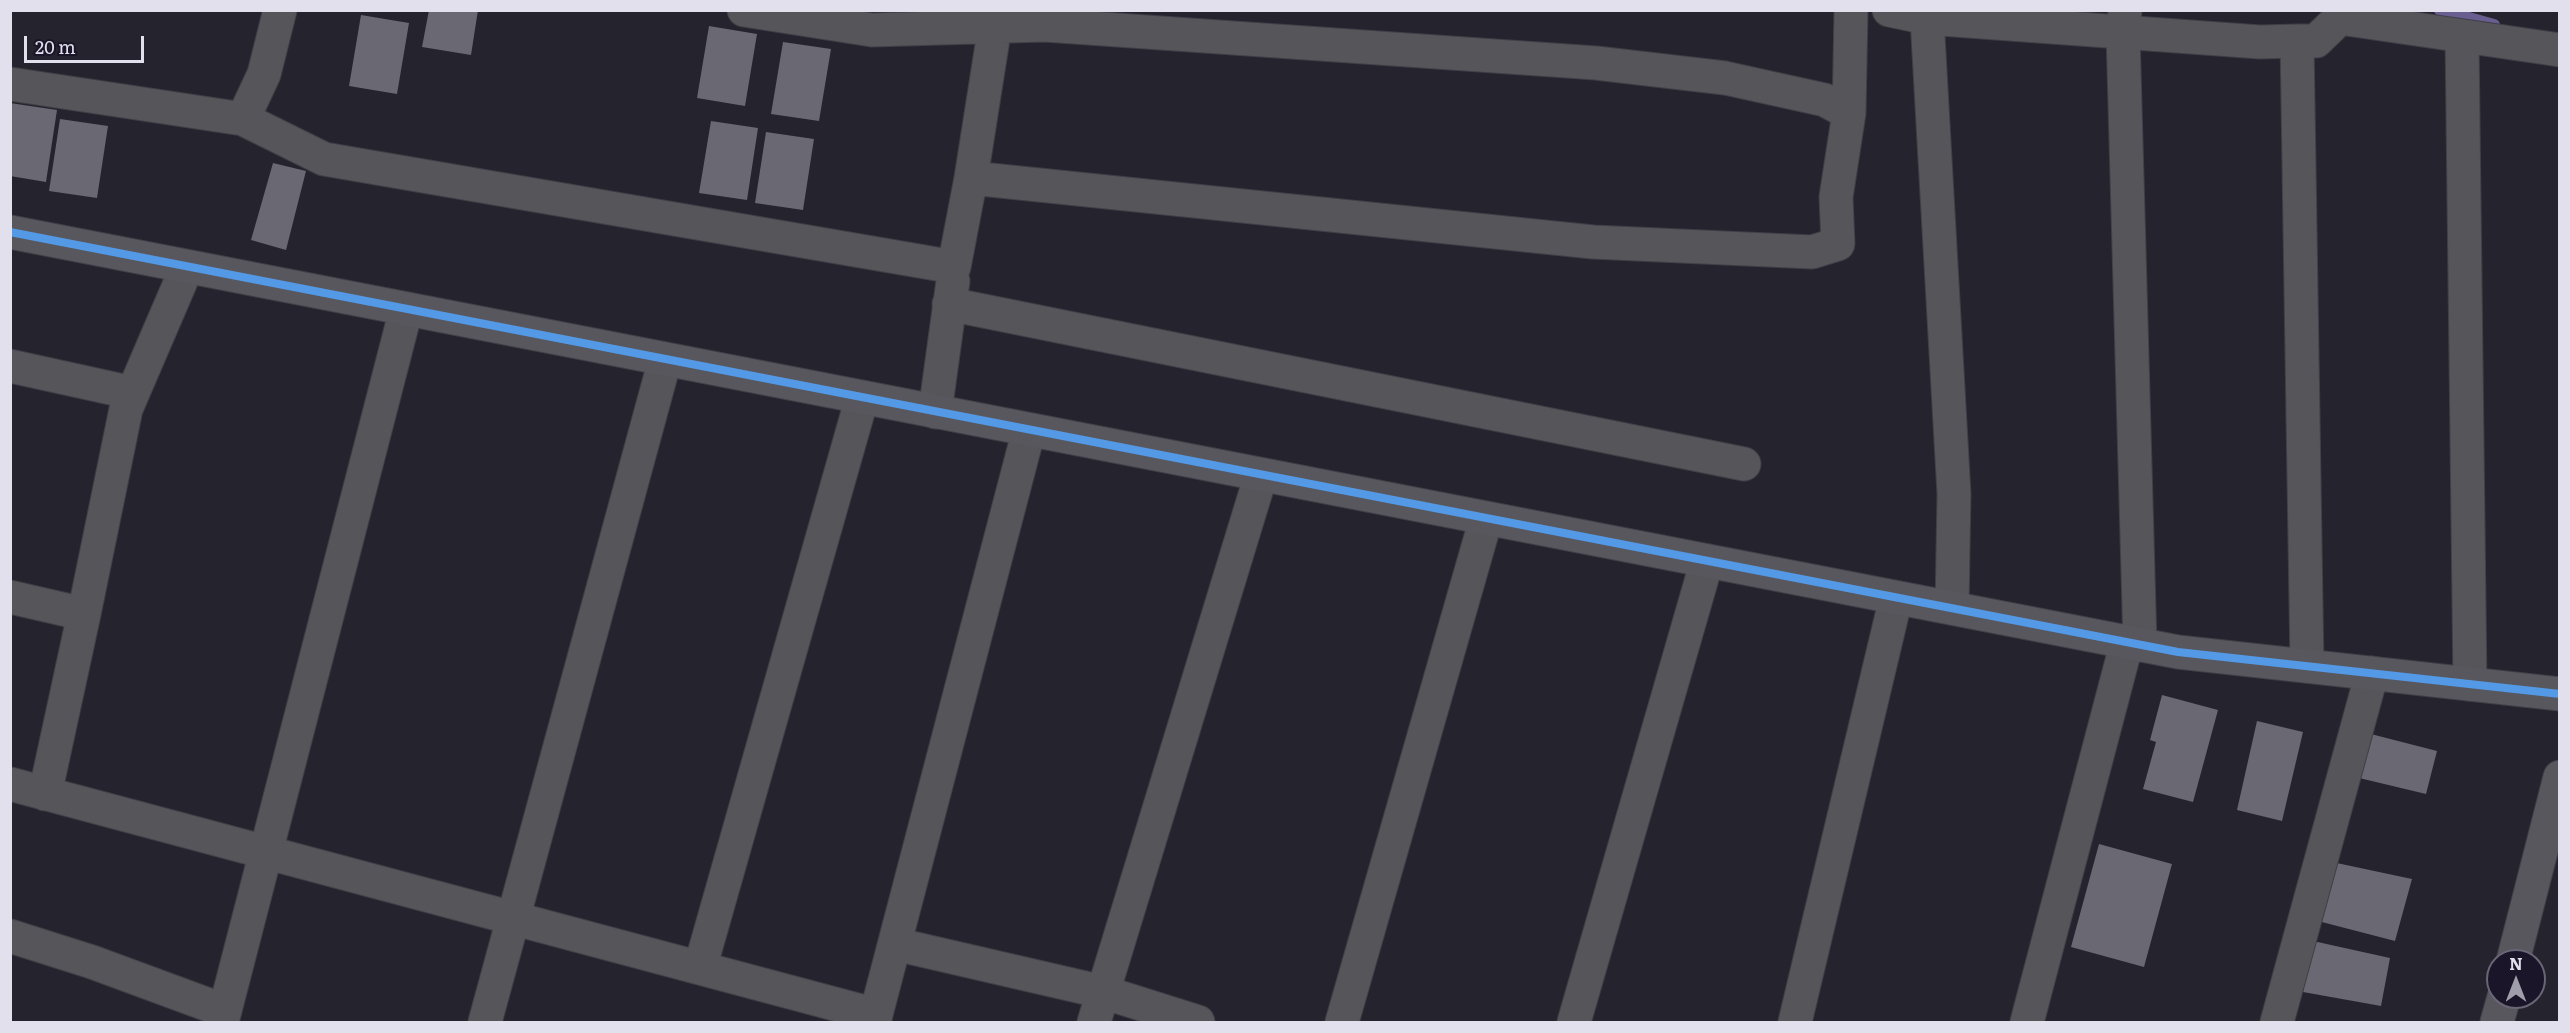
<!DOCTYPE html>
<style>
body{margin:0}
#map{position:relative;width:2570px;height:1033px;overflow:hidden;background:#25232d;font-family:Literata,serif}
canvas{display:block}
.frame{position:absolute;inset:0;border:12px solid #e2e0ed;pointer-events:none}
.north{position:absolute;left:2486px;top:949px;width:60px;height:60px;box-sizing:border-box;background:#1a1528;border:2px solid #6a6677;border-radius:50%;rotate:0deg;font-size:16px;font-weight:700;line-height:24px;text-align:center;color:#e2e0ed}
.north::after{content:'';display:block;margin:auto;width:21px;height:27px;background:#a09eaa;clip-path:polygon(50% 0,100% 100%,50% 72%,0 100%)}
.scale{position:absolute;left:24px;top:36px;width:120px;height:27px;box-sizing:border-box;border:3px solid #e2e0ed;border-top:0;padding-left:8px;font-size:18px;line-height:21px;white-space:nowrap;color:#e2e0ed;-webkit-text-stroke:4px #1a1528;paint-order:stroke}
</style>
<div id="map">
<canvas width="2570" height="1033"></canvas>
<div class="frame"></div>
<div class="north">N</div>
<div class="scale">20 m</div>
</div>
<script>
const ctx = document.querySelector('canvas').getContext('2d');
ctx.lineJoin = 'round';
const poly = rows => new Path2D(rows.map(r => 'M' + r).join(''));
function stroke(path, color, width, dash) { ctx.strokeStyle = color; ctx.lineWidth = width; ctx.lineCap = dash ? 'butt' : 'round'; ctx.setLineDash(dash || []); ctx.stroke(path); }
function fill(path, color) { ctx.fillStyle = color; ctx.fill(path, 'evenodd'); }
stroke(poly([
 [2440,10,2494,25]
]), '#695e90', 12);
fill(poly([
 [429,10,478,10,471,55,422,47],
 [361,15,409,23,397,94,349,86],
 [709,26,757,34,745,106,697,98],
 [783,42,831,49,819,121,771,114],
 [10,103,57,110,46,182,10,176],
 [60,119,108,126,97,198,49,191],
 [711,121,758,128,747,200,699,193],
 [766,132,814,139,803,210,755,203],
 [273,163,306,171,286,250,251,240],
 [2162,695,2218,710,2193,802,2143,789,2156,742,2150,740],
 [2257,721,2303,732,2282,821,2237,810],
 [2367,733,2437,751,2426,794,2355,777],
 [2099,844,2172,864,2144,967,2071,947],
 [2332,862,2412,879,2395,941,2318,921],
 [2313,941,2390,958,2381,1006,2303,992]
]), '#6a6872');
const street = poly([
 [744,10,872,30,1045,25,1596,63,1725,78,1825,100,1849,113,1851,10],
 [1889,10,1927,18,1927,10],
 [2125,11,2123,33,2140,645],
 [2340,18,2560,50],
 [2462,37,2470,684],
 [2297,41,2307,666],
 [10,84,243,119,264,74,280,10],
 [243,119,324,159,954,267,971,178,1593,242,1812,252,1838,244,1836,197,1849,113],
 [971,178,995,26],
 [949,304,1744,464],
 [10,366,133,393],
 [935,412,953,281],
 [10,597,84,614,126,409,187,267],
 [1952,608,1954,494,1927,18,2260,42,2297,41,2316,41,2340,18,2341,10],
 [10,784,876,1015],
 [45,794,84,614],
 [10,936,92,962,225,1011],
 [895,944,1103,992,1198,1022],
 [700,968,862,398],
 [222,1022,406,310],
 [485,1022,665,360],
 [874,1022,1029,430],
 [1094,1022,1261,475],
 [1342,1022,1486,519],
 [1574,1022,1707,561],
 [1795,1022,1896,598],
 [2027,1022,2127,642],
 [2277,1022,2372,673]
]);
const secondary = poly([
 [10,232,2178,652,2560,694],
 [2513,961,2560,777],
 [2497,1022,2504,997]
]);
stroke(street, '#403e47', 35);
stroke(secondary, '#403e47', 35);
stroke(street, '#56555a', 33);
stroke(secondary, '#58575d', 33);
stroke(poly([
 [10,232,2178,652,2560,694]
]), '#5399e6', 8);
</script>
